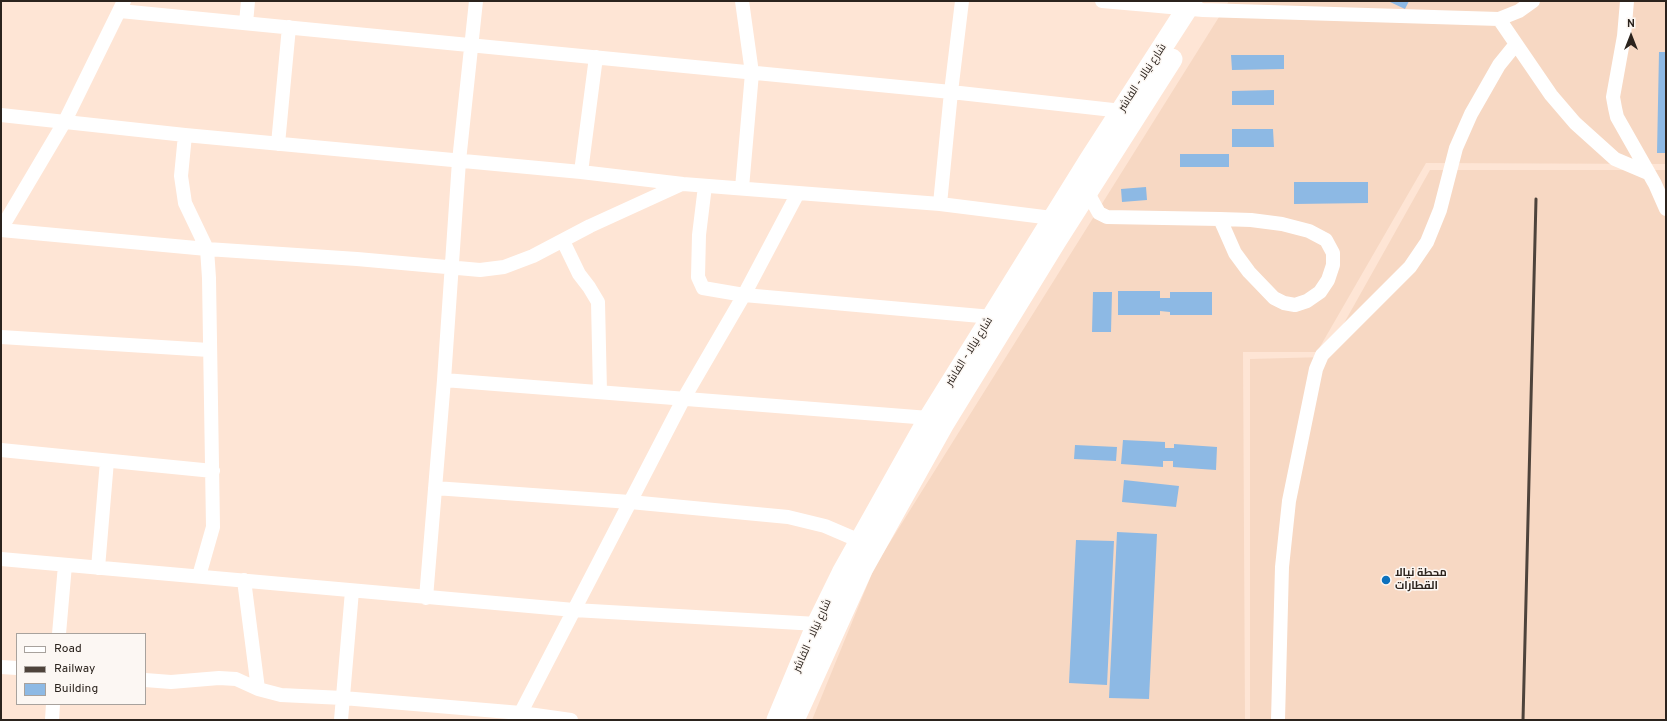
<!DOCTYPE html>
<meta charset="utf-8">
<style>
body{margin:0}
#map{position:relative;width:1667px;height:721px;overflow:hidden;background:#fee5d5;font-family:Overpass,sans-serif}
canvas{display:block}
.frame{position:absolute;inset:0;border:2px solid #2b231d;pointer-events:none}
.legend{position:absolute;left:16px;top:633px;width:130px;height:72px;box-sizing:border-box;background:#fcf7f3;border:1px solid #a8a29d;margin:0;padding:5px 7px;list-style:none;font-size:12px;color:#2b231d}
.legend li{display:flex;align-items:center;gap:8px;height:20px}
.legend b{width:20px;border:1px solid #a8a29d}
.north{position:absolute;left:1611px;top:16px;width:40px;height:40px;-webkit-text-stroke:3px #fcf7f3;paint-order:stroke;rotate:0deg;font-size:11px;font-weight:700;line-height:16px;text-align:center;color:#2b231d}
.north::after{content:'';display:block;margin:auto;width:14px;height:18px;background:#2b231d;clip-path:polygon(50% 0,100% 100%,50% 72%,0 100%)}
</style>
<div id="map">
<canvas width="1667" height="721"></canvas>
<div class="frame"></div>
<ul class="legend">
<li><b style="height:5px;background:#fff"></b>Road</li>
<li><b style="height:5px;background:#4e433b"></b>Railway</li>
<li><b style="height:11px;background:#8db9e4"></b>Building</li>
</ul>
<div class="north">N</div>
</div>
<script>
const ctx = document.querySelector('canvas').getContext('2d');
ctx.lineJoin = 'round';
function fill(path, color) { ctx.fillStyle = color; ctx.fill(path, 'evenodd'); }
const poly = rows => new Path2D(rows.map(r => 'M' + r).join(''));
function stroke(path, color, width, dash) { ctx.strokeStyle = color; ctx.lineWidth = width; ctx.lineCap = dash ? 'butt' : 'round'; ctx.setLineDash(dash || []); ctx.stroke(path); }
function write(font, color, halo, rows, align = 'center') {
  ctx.font = font + ' Overpass,Cairo,sans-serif'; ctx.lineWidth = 3; ctx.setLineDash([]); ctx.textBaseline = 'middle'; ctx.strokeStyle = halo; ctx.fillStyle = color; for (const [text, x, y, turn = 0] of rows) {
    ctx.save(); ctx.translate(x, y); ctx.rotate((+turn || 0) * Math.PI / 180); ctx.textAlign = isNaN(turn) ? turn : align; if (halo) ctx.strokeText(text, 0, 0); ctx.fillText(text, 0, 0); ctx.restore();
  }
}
fill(poly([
 [1229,1,1666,1,1666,164,1426,163,1317,352,1243,352,1245,720,812,720,875,566],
 [1430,170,1666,170,1666,720,1250,720,1250,359,1325,357]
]), '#f7d8c3');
fill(poly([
 [1391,1,1409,1,1405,9,1390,2],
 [1659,52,1666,52,1666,153,1657,153],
 [1231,55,1284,55,1284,69,1232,70],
 [1274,90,1274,105,1232,105,1232,91],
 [1232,129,1273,129,1274,147,1232,147],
 [1180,154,1229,154,1229,167,1180,167],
 [1294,182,1368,182,1368,203,1294,204],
 [1146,187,1147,200,1122,202,1121,189],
 [1118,291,1160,291,1160,298,1170,298,1170,292,1212,292,1212,315,1170,315,1170,312,1160,311,1160,315,1118,315],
 [1093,292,1112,292,1111,332,1092,332],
 [1123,440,1165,442,1165,448,1174,448,1174,444,1217,447,1216,470,1173,467,1173,461,1163,461,1163,467,1121,464],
 [1075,445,1117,447,1116,461,1074,459],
 [1124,480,1179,486,1176,507,1122,502],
 [1117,532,1157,534,1149,699,1109,698],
 [1076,540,1114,541,1107,685,1069,683]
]), '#8db9e4');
stroke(poly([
 [742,1,752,73,742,188],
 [1102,1,1148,5],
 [1150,1,1148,5,1203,10,1499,19,1519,11,1533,1],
 [1627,1,1624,36,1613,97,1615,108,1617,117,1655,184,1666,209],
 [120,11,951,92,1122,111],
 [1499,19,1551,95,1575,123,1615,159,1648,173],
 [246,23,248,1],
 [1,115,185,135,581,172,683,184,940,204,1060,219],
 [185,135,181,176,185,203,207,249,209,278,213,527,199,576],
 [278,144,289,27],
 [581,172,596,57],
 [705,186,699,235,698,277,703,288,744,295,992,317],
 [1084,186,1099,213,1107,217,1220,219],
 [940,204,951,92,962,1],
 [1220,219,1251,220,1282,224,1309,231,1326,240,1333,253,1333,265,1328,280,1320,292,1307,301,1295,305,1284,303,1274,298,1249,272,1235,253,1220,219],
 [1,229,65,121,124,1],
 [1,230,207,249,357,259,480,270,504,267,533,256,590,226,682,184],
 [563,241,579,274,589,287,598,302,600,392],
 [1,337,209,350],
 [444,380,929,418],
 [1,450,213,471],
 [435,488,630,502,788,517,825,526,867,544],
 [1,559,574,610,817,624],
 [98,568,107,461],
 [244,580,258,689],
 [426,598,444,380,459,161,476,1],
 [59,634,65,565],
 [1,667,17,668],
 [145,680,171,682,219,678,236,679,258,689,281,695,343,698,521,713,571,720],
 [52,720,53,704],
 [341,720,352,591],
 [517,720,684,398,744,295,798,193],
 [1278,720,1282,567,1289,501,1316,369,1322,355,1410,267,1427,242,1440,210,1456,148,1471,114,1499,65,1516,44]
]), '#fff', 14);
stroke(poly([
 [777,720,817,624,842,573,929,418,1090,159,1192,1],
 [794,720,863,568,943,425,1056,241,1172,59]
]), '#fff', 21);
stroke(poly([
 [1523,720,1536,199]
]), '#4e433b', 3);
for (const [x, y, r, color] of [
 [1386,580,5,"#0d71bd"]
]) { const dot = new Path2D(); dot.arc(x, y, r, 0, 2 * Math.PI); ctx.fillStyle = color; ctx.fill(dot); stroke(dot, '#fcf7f3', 1.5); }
write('11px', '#2b231d', '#fcf7f3', [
 ["شارع نيالا - الفاشر",1143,78,-57],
 ["شارع نيالا - الفاشر",970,352,-58],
 ["شارع نيالا - الفاشر",813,636,-66]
]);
write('bold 11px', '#2b231d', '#fcf7f3', [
 ["محطة نيالا",1395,574],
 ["القطارات",1395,587]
], 'left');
</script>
